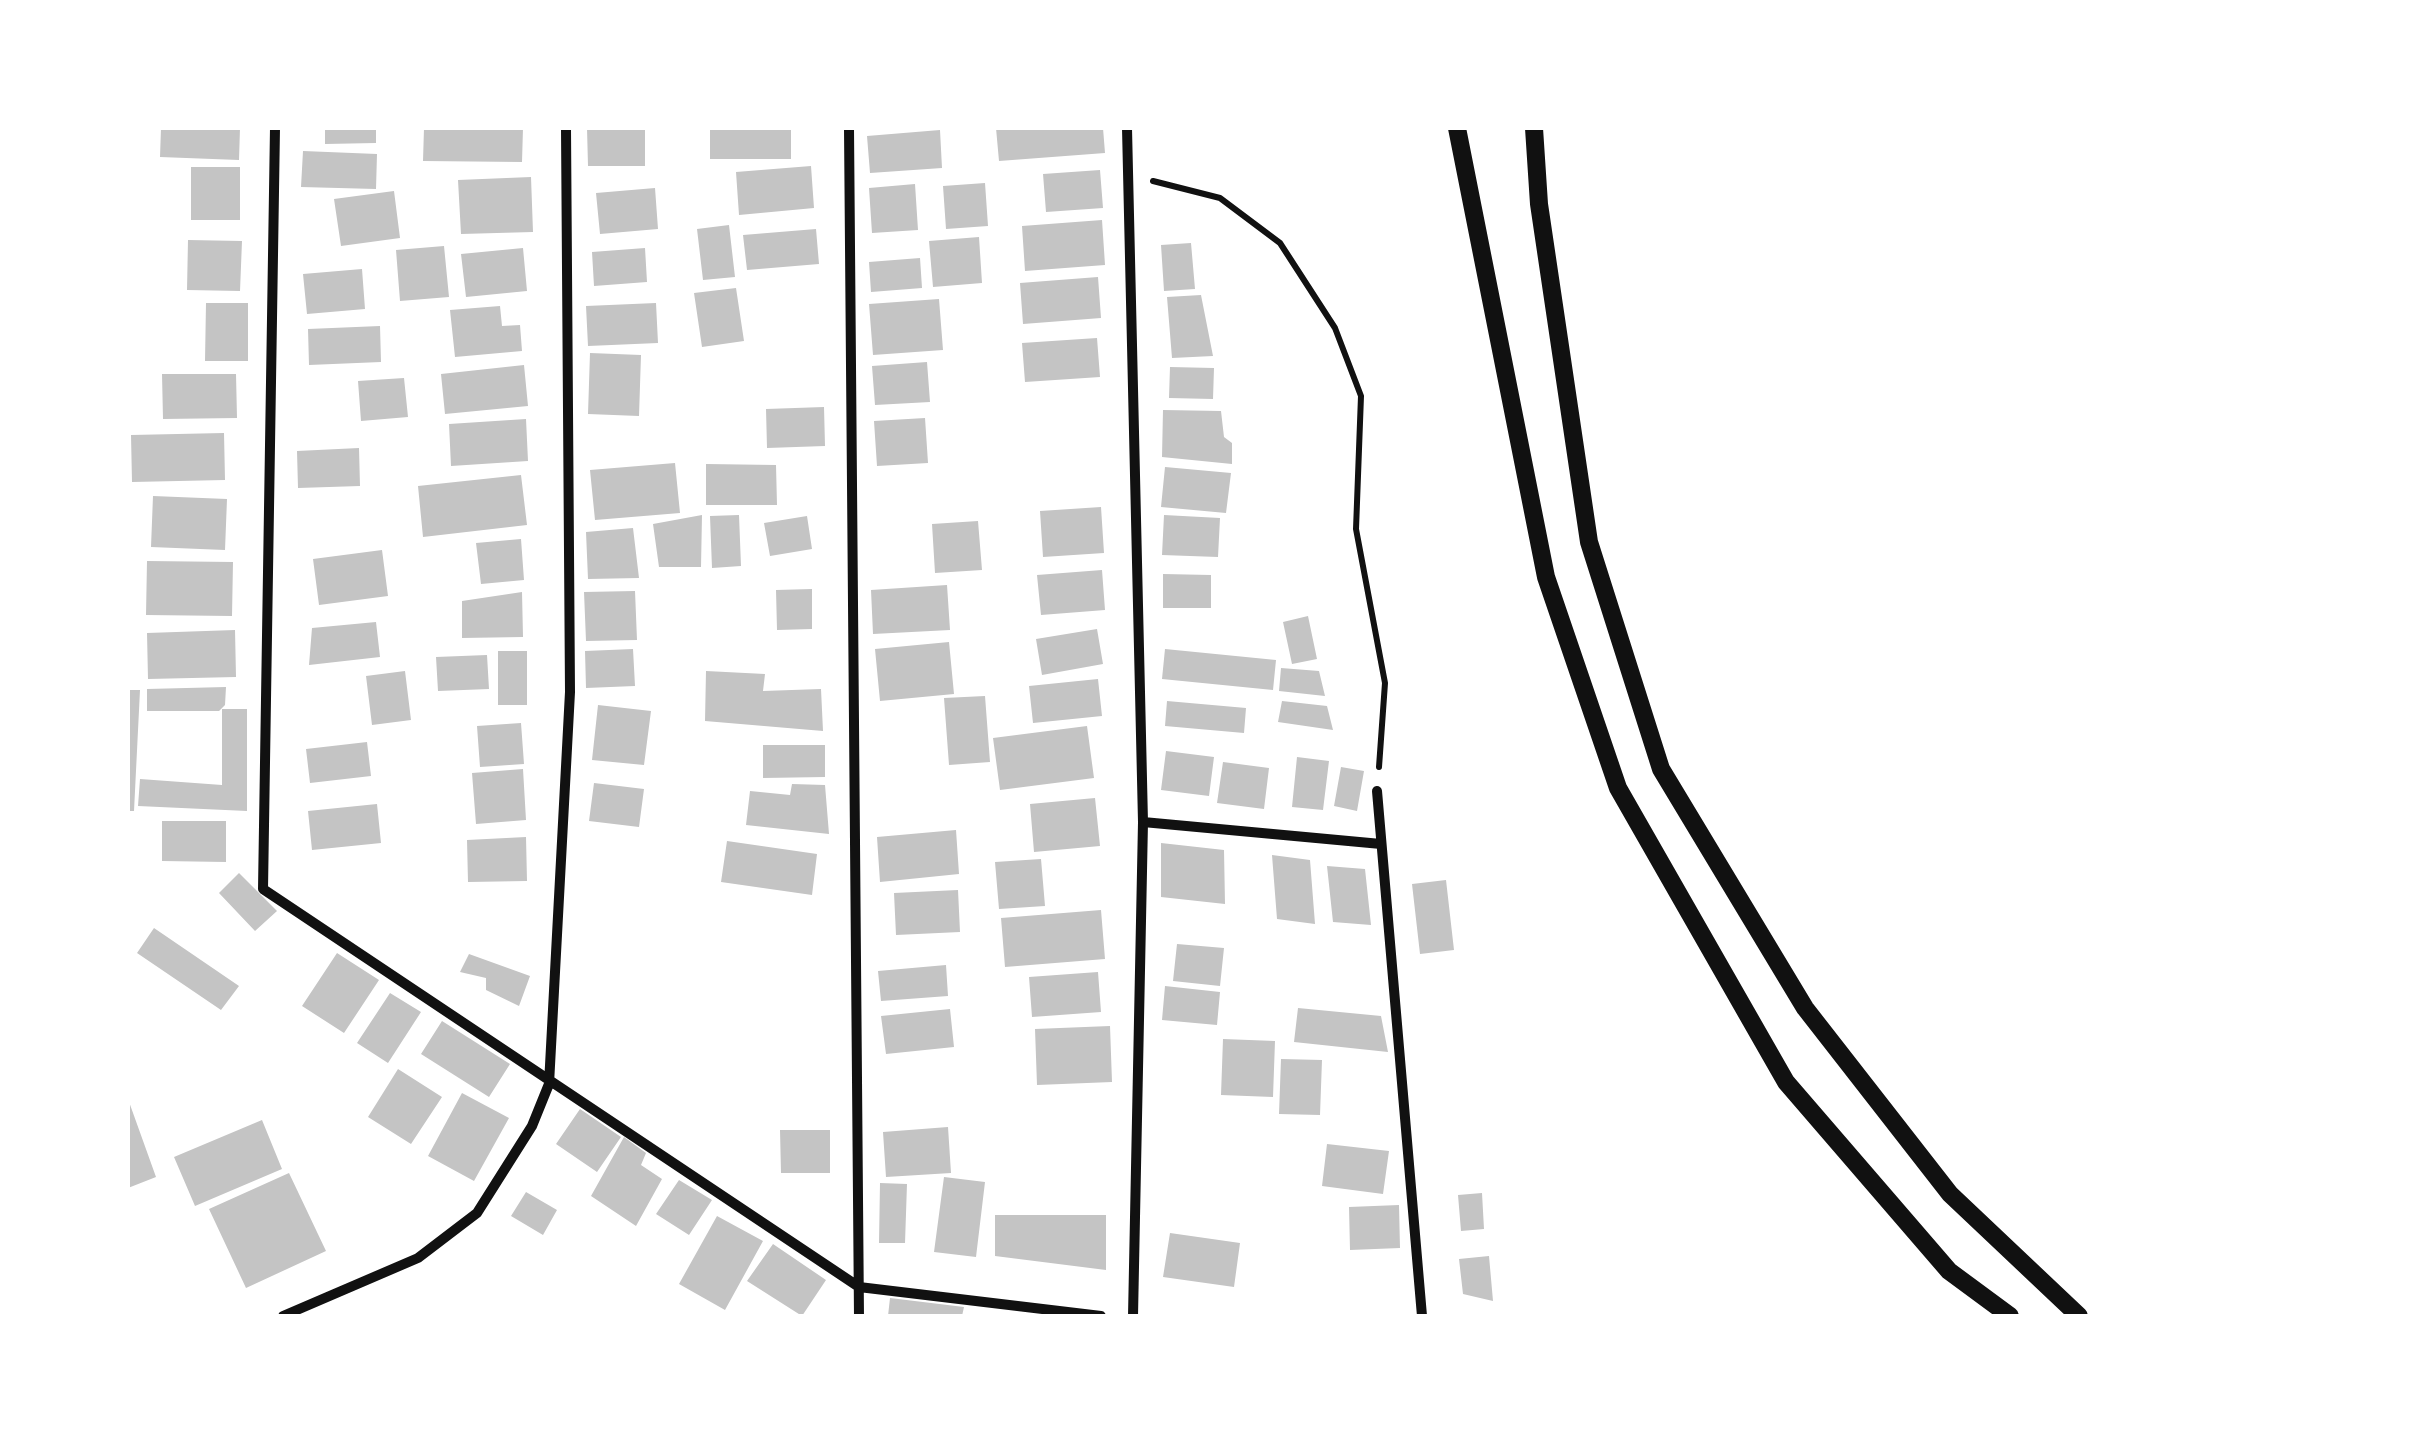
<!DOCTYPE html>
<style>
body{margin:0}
#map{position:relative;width:2423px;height:1444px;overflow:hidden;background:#fff;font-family:"Work Sans",sans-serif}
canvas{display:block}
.frame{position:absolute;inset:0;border:130px solid #fff;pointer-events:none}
</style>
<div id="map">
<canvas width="2423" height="1444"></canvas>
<div class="frame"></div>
</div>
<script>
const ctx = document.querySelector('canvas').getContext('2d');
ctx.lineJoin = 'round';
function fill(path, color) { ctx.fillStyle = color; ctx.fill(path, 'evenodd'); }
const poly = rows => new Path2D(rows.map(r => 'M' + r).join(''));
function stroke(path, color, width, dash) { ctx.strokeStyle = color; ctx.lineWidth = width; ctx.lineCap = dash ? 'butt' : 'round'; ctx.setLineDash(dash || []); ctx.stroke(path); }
fill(poly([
 [161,128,240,128,239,160,160,157],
 [325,128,376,128,376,143,325,144],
 [424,128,523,128,522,162,423,161],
 [587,128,645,128,645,166,588,166],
 [710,128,791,128,791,159,710,159],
 [996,128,1103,128,1105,153,999,161],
 [940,130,942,168,870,173,867,136],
 [303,151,377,154,376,189,301,187],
 [811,166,814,208,739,215,736,172],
 [191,167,240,167,240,220,191,220],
 [1100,170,1103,208,1046,212,1043,174],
 [531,177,533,232,461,234,458,180],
 [985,183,988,226,946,229,943,186],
 [915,184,918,230,872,233,869,188],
 [655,188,658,229,600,234,596,193],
 [394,191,400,238,341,246,334,199],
 [1102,220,1105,265,1025,271,1022,226],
 [729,225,735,277,703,280,697,229],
 [816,229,819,264,747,270,743,235],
 [979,237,982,283,933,287,929,241],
 [188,240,242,241,240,291,187,290],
 [1191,243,1195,289,1164,291,1161,245],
 [444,246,449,297,400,301,396,250],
 [523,248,527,291,466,297,461,254],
 [645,248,647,282,594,286,592,252],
 [920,258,922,288,871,292,869,262],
 [362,269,365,309,307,314,303,274],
 [1098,277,1101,318,1023,324,1020,283],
 [736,288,744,341,702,347,694,293],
 [1201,295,1213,356,1172,358,1167,297],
 [939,299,943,350,873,355,869,304],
 [206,303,248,303,248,361,205,361],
 [656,303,658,343,588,346,586,306],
 [500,306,502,326,520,325,522,351,455,357,450,310],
 [380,326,381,362,309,365,308,329],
 [1097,338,1100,377,1025,382,1022,343],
 [590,353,641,355,639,416,588,414],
 [927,362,930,402,875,405,872,366],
 [524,365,528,406,445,414,441,374],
 [1170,367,1214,368,1213,399,1169,398],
 [162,374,236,374,237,418,163,419],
 [404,378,408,417,361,421,358,381],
 [824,407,825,446,767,448,766,409],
 [1163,410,1221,411,1224,437,1232,443,1232,464,1162,457],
 [925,418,928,463,877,466,874,421],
 [526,419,528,461,451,466,449,424],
 [224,433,225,480,132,482,131,435],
 [359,448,360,486,298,488,297,451],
 [675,463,680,513,595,520,590,470],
 [706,464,776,465,777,505,706,505],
 [1165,467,1231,473,1226,513,1161,507],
 [521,475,527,525,423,537,418,486],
 [153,496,227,499,225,550,151,547],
 [1101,507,1104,553,1043,557,1040,511],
 [702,515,701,567,659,567,653,524],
 [739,515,741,566,712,568,710,516],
 [1164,515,1220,518,1218,557,1162,555],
 [807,516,812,549,770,556,764,523],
 [978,521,982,570,935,573,932,524],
 [633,528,639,578,588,579,586,532],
 [521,539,524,580,481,584,476,543],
 [382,550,388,596,319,605,313,559],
 [147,561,233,562,232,616,146,615],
 [1102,570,1105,610,1041,615,1037,575],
 [1163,574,1211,575,1211,608,1163,608],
 [947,585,950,630,873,634,871,590],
 [812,589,812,629,777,630,776,590],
 [635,591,637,640,586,641,584,592],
 [522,592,523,637,462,638,462,601],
 [1308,616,1317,659,1292,664,1283,622],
 [376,622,380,657,309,665,312,628],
 [1097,629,1103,664,1042,675,1036,639],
 [235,630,236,677,148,679,147,633],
 [949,642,954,694,880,701,875,649],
 [633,649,635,686,586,688,585,651],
 [1165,649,1276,660,1273,690,1162,679],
 [498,651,527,651,527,705,498,705],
 [487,655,489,689,438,691,436,657],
 [1281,668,1319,671,1325,696,1279,691],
 [405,671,411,720,372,725,366,676],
 [706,671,765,674,763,691,821,689,823,731,705,721],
 [1098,679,1102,716,1033,723,1029,686],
 [226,687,225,705,219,711,147,711,147,689],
 [128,690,140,690,134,811,128,811],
 [985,696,990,762,949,765,944,698],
 [1167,701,1246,708,1244,733,1165,726],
 [1282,701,1327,706,1333,730,1278,722],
 [598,705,651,711,644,765,592,760],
 [222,709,247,709,247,811,138,806,140,779,222,785],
 [521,723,524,764,480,767,477,726],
 [1087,726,1094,778,1000,790,993,738],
 [367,742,371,776,310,783,306,749],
 [763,745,825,745,825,777,763,778],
 [1166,751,1214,757,1209,796,1161,790],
 [1297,757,1329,761,1323,810,1292,807],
 [1223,762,1269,768,1264,809,1217,803],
 [1341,767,1364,771,1357,811,1334,806],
 [523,769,526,820,476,824,472,773],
 [594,783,644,789,639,827,589,821],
 [792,784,825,785,829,834,746,825,750,791,790,795],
 [1095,798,1100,846,1034,852,1030,804],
 [377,804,381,843,312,850,308,811],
 [162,821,226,821,226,862,162,861],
 [956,830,959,874,880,882,877,837],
 [526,837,527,881,468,882,467,840],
 [727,841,817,854,812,895,721,882],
 [1161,843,1224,850,1225,904,1161,897],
 [1272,855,1310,860,1315,924,1277,919],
 [1041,859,1045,906,999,909,995,862],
 [1327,866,1365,869,1371,925,1333,922],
 [239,873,277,911,255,931,219,893],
 [1446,880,1454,950,1420,954,1412,884],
 [958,890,960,932,896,935,894,893],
 [1101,910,1105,959,1005,967,1001,918],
 [154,928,239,986,221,1010,137,953],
 [1177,944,1224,948,1220,986,1173,981],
 [337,953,379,980,344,1033,302,1006],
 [469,954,530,976,519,1006,486,990,486,978,460,972],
 [946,965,948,996,881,1001,878,971],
 [1098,972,1101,1012,1032,1017,1029,977],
 [1165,986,1220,992,1217,1025,1162,1020],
 [390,993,421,1012,388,1063,357,1043],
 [1298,1008,1381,1016,1388,1052,1294,1042],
 [950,1009,954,1047,886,1054,881,1016],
 [442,1021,510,1064,489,1097,421,1054],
 [1110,1026,1112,1082,1037,1085,1035,1029],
 [1223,1039,1275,1041,1273,1097,1221,1095],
 [1281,1059,1322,1060,1320,1115,1279,1114],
 [398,1069,442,1097,411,1144,368,1117],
 [462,1093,509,1118,474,1181,428,1156],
 [128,1099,156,1177,128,1188],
 [580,1109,621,1137,597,1172,556,1144],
 [262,1120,282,1169,195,1206,174,1157],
 [948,1127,951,1173,886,1177,883,1132],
 [780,1130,830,1130,830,1173,781,1173],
 [624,1137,646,1153,641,1165,662,1179,636,1226,591,1196],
 [1327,1144,1389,1151,1383,1194,1322,1186],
 [289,1173,326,1251,246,1288,209,1209],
 [944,1177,985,1182,976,1257,934,1252],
 [679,1180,712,1200,689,1235,656,1214],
 [880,1183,907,1184,905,1243,879,1243],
 [526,1192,557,1210,543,1235,511,1216],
 [1482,1193,1484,1229,1461,1231,1458,1195],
 [1399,1205,1400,1248,1350,1250,1349,1207],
 [995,1215,1106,1215,1106,1270,995,1256],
 [717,1216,763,1241,725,1310,679,1284],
 [1170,1233,1240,1243,1234,1287,1163,1277],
 [773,1244,826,1280,802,1316,747,1281],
 [1489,1256,1493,1301,1463,1294,1459,1259],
 [890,1298,964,1307,962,1316,888,1316]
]), '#c4c4c4');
stroke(poly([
 [1153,181,1220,198,1280,243,1335,328,1361,396,1356,529,1385,683,1379,767]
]), '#111', 6);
stroke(poly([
 [275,128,263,889,859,1287,1101,1316],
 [849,128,859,1316],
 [1127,128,1143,822,1133,1316],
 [1377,791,1422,1316],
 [1143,822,1381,844],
 [283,1316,418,1258,477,1213,532,1126,549,1084,570,692,566,128]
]), '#111', 10);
stroke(poly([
 [1457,128,1546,577,1618,788,1786,1082,1949,1271,2010,1316],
 [1534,128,1539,204,1589,542,1661,769,1805,1008,1950,1194,2079,1316]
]), '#111', 18);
</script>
